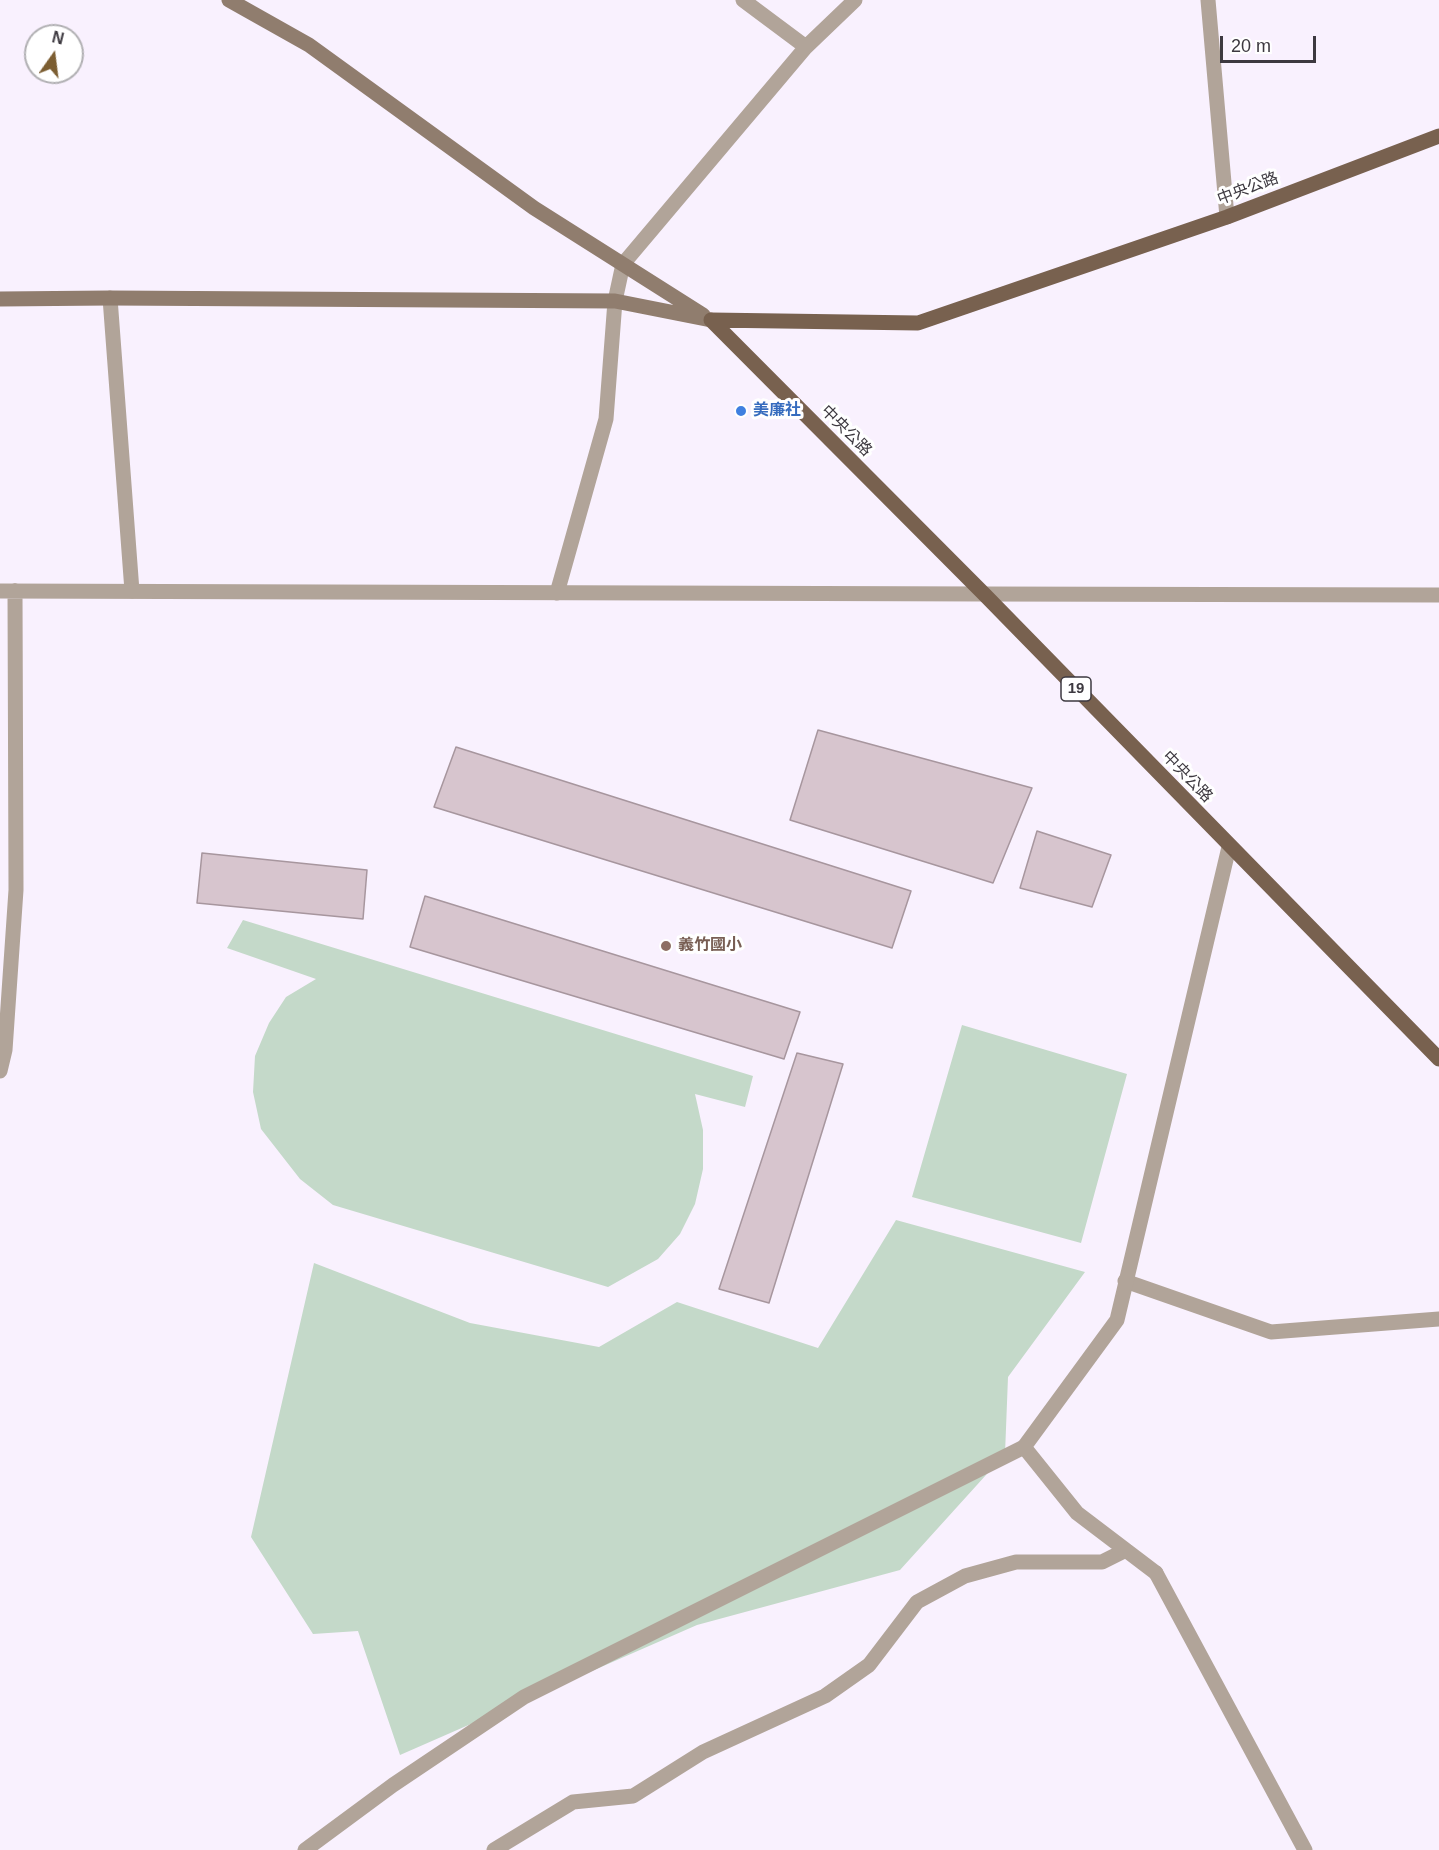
<!DOCTYPE html>
<meta charset="utf-8">
<style>
body{margin:0}
#map{position:relative;width:1439px;height:1850px;overflow:hidden;background:#f9f1fe;font-family:Arial,sans-serif}
canvas{display:block}
.north{position:absolute;left:24px;top:24px;width:60px;height:60px;box-sizing:border-box;background:#fff;border:2px solid #b1b0b3;border-radius:50%;rotate:14deg;font-size:16px;font-weight:700;line-height:24px;text-align:center;color:#3d3940}
.north::after{content:'';display:block;margin:auto;width:21px;height:27px;background:#7c5e32;clip-path:polygon(50% 0,100% 100%,50% 72%,0 100%)}
.scale{position:absolute;left:1220px;top:36px;width:96px;height:27px;box-sizing:border-box;border:3px solid #3d3940;border-top:0;padding-left:8px;font-size:18px;line-height:21px;white-space:nowrap;color:#3d3940;-webkit-text-stroke:4px #fff;paint-order:stroke}
</style>
<div id="map">
<canvas width="1439" height="1850"></canvas>
<div class="north">N</div>
<div class="scale">20 m</div>
</div>
<script>
const ctx = document.querySelector('canvas').getContext('2d');
ctx.lineJoin = 'round';
function fill(path, color) { ctx.fillStyle = color; ctx.fill(path, 'evenodd'); }
const poly = rows => new Path2D(rows.map(r => 'M' + r).join(''));
function stroke(path, color, width, dash) { ctx.strokeStyle = color; ctx.lineWidth = width; ctx.lineCap = dash ? 'butt' : 'round'; ctx.setLineDash(dash || []); ctx.stroke(path); }
function write(font, color, halo, rows, align = 'center') {
  ctx.font = font + ' Arial,"Noto Sans TC",sans-serif'; ctx.lineWidth = 6; ctx.setLineDash([]); ctx.textBaseline = 'middle'; ctx.strokeStyle = halo; ctx.fillStyle = color; for (const [text, x, y, turn = 0] of rows) {
    ctx.save(); ctx.translate(x, y); ctx.rotate((+turn || 0) * Math.PI / 180); ctx.textAlign = isNaN(turn) ? turn : align; if (halo) ctx.strokeText(text, 0, 0); ctx.fillText(text, 0, 0); ctx.restore();
  }
}
fill(poly([
 [243,920,753,1076,745,1107,695,1094,703,1130,703,1169,695,1204,680,1234,658,1259,608,1287,333,1205,300,1179,261,1129,253,1092,255,1056,269,1023,286,997,316,979,227,948],
 [962,1025,1127,1074,1081,1243,912,1197],
 [896,1220,1085,1272,1008,1377,1005,1454,900,1570,697,1625,400,1755,358,1631,313,1634,251,1537,314,1263,470,1323,599,1347,677,1302,818,1348]
]), '#c4d9c9');
const building = poly([
 [818,730,1032,788,993,883,790,820,818,730],
 [456,747,911,891,892,948,434,807,456,747],
 [1037,831,1111,855,1092,907,1020,888,1037,831],
 [202,853,367,870,363,919,197,903,202,853],
 [425,896,800,1012,784,1059,410,947,425,896],
 [797,1053,843,1064,769,1303,719,1289,797,1053]
]);
fill(building, '#d7c5ce');
stroke(building, '#a7969e', 1.5);
stroke(poly([
 [743,0,806,47,855,0],
 [1208,0,1227,217],
 [110,298,132,591],
 [557,593,606,419,615,301,623,264,806,47],
 [984,594,1439,595],
 [1125,1281,1271,1332,1439,1319],
 [1156,1573,1305,1850],
 [305,1850,393,1785,524,1697,1024,1447]
]), '#b1a499', 15);
stroke(poly([
 [0,591,984,594],
 [0,1071,5,1050,16,890,15,591],
 [1156,1573,1077,1513,1024,1447,1117,1320,1229,847],
 [494,1850,573,1802,633,1796,703,1752,825,1696,869,1665,917,1602,965,1576,1016,1562,1102,1562,1126,1550]
]), '#b1a499', 15);
stroke(poly([
 [229,0,309,45,534,208,703,315],
 [0,299,110,298,615,301,711,320]
]), '#907d6e', 15);
stroke(poly([
 [711,320,984,594,1439,1059],
 [711,320,918,323,1227,217,1439,136]
]), '#78614f', 15);
for (const [x, y, r, color] of [
 [741,411,6,"#3f7fe0"],
 [666,946,6,"#8d6e63"]
]) { const dot = new Path2D(); dot.arc(x, y, r, 0, 2 * Math.PI); ctx.fillStyle = color; ctx.fill(dot); stroke(dot, '#fff', 2); }
for (const [x, y, w] of [
 [1076,689,30]
]) { const box = new Path2D(); box.roundRect(x - w / 2, y - 12, w, 24, 4.5); ctx.fillStyle = '#fff'; ctx.fill(box); stroke(box, '#3d3940', 1.5); }
write('bold 15px', '#3d3940', null, [
 ["19",1076,689]
]);
write('16px', '#3d3940', '#fff', [
 ["中央公路",1248,189,-21],
 ["中央公路",846,431,45],
 ["中央公路",1187,777,46]
]);
write('bold 16px', '#366cbe', '#fff', [
 ["美廉社",753,411]
], 'left');
write('bold 16px', '#785e54', '#fff', [
 ["義竹國小",678,946]
], 'left');
</script>
